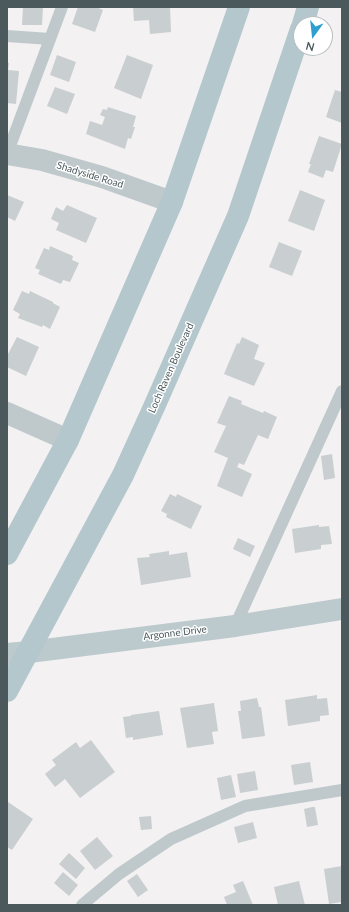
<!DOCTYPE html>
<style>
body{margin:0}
#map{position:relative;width:349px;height:912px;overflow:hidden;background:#f3f1f2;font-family:Lato,sans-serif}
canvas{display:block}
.frame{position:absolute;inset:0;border:8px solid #4b595d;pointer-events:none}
.north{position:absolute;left:293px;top:16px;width:40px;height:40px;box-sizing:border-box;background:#fff;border:1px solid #b7bdbe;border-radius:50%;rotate:195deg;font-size:11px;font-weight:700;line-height:16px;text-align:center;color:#4b595d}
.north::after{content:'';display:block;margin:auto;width:14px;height:18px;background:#2ea0d0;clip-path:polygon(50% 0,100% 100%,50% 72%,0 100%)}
</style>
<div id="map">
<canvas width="349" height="912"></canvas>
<div class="frame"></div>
<div class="north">N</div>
</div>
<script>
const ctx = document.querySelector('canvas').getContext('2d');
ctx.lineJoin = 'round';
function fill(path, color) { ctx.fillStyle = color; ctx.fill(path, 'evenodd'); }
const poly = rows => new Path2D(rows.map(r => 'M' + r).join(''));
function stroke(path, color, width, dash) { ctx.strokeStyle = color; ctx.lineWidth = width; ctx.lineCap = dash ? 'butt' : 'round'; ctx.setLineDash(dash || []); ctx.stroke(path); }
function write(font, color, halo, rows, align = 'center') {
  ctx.font = font + ' Lato,sans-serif'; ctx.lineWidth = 3; ctx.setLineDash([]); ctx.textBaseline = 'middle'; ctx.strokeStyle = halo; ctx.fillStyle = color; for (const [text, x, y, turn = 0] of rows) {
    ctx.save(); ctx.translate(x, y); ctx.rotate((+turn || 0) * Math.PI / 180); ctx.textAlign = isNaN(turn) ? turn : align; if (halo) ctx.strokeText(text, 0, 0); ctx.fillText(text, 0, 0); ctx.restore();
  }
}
fill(poly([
 [23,7,43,7,42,25,22,25],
 [78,7,96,7,103,10,95,32,72,24],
 [133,7,170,7,171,32,150,34,149,20,134,21],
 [57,55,76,62,69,82,50,75],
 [127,55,153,65,141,99,114,88],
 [7,63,9,63,8,70,19,71,16,104,7,103],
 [55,87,75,94,67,114,47,106],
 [335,90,342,92,342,123,326,117],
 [108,107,136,116,133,127,135,127,131,139,128,138,125,149,86,134,90,121,102,125,105,117,100,115,103,109,107,110],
 [319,136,342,144,333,172,326,170,323,178,308,172,311,164,309,164],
 [300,190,325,200,314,231,288,221],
 [7,195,24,202,15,221,7,217],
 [67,205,97,218,86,243,56,230,59,223,51,219,56,207,63,211],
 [279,242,302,251,292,276,269,267],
 [50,246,73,256,72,260,79,263,70,282,63,280,61,284,38,274,40,270,35,268,44,248,49,250],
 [22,291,29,294,30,291,53,302,53,303,60,307,50,329,43,325,42,327,18,318,20,314,13,310],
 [17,337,39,347,26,376,7,367,7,356],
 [242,337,259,345,254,359,265,363,254,386,224,374,237,343,239,344],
 [229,396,242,401,241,404,263,413,264,411,277,417,268,439,258,435,244,465,239,463,237,467,252,474,242,497,217,486,228,458,214,452,226,426,217,423],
 [332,454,335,478,324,480,321,456],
 [170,494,176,497,177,494,202,506,191,529,166,517,167,514,161,511],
 [319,525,319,527,329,526,332,544,321,545,321,549,295,553,292,529],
 [238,538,255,546,250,557,233,549],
 [169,551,169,555,187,552,191,577,141,585,137,558,150,557,149,554],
 [317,695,317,699,327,698,329,715,320,716,320,721,288,726,285,700],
 [257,698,259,707,261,707,265,736,242,739,238,711,241,711,240,701],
 [214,703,218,731,212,732,214,744,187,748,180,708],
 [159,711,163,735,133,740,133,737,126,738,123,717,131,716,131,715],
 [91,740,115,772,80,798,65,779,55,787,45,774,56,765,52,760,76,742,80,748],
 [310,762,313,782,294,785,291,765],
 [255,771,258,790,240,793,237,774],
 [231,775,236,797,221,800,217,778],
 [8,802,33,819,12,850,7,847],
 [312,807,315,807,318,825,307,827,304,809],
 [151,816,152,829,141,830,139,817],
 [253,822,257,838,238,843,234,827],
 [97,837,113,856,95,870,80,851],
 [69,853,85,868,76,879,59,864],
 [342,866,342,902,329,904,324,869],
 [63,872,78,885,69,896,54,883],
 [137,874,148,890,138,897,127,881],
 [243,881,253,905,227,905,224,897,236,892,233,885],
 [299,881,305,905,278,905,274,887]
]), '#c9ced0');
stroke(poly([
 [7,36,50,39],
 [7,154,62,7],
 [235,626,342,391],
 [82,905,119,874,171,839,245,806,342,790]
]), '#bfc9cc', 12);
stroke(poly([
 [7,154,42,160,102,177,172,202],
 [7,413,68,440]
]), '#bfc9cc', 22);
stroke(poly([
 [7,654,29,652,235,626,342,609]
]), '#bcc9cd', 22);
stroke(poly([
 [303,24,308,7],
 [7,554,68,440,172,202,239,7],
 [7,691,123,475,154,407,238,216,301,29]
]), '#b4c7cc', 22);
write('10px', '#4b595d', '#fff', [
 ["Shadyside Road",90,175,17],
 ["Loch Raven Boulevard",171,368,-66],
 ["Argonne Drive",175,633,-7]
]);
</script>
